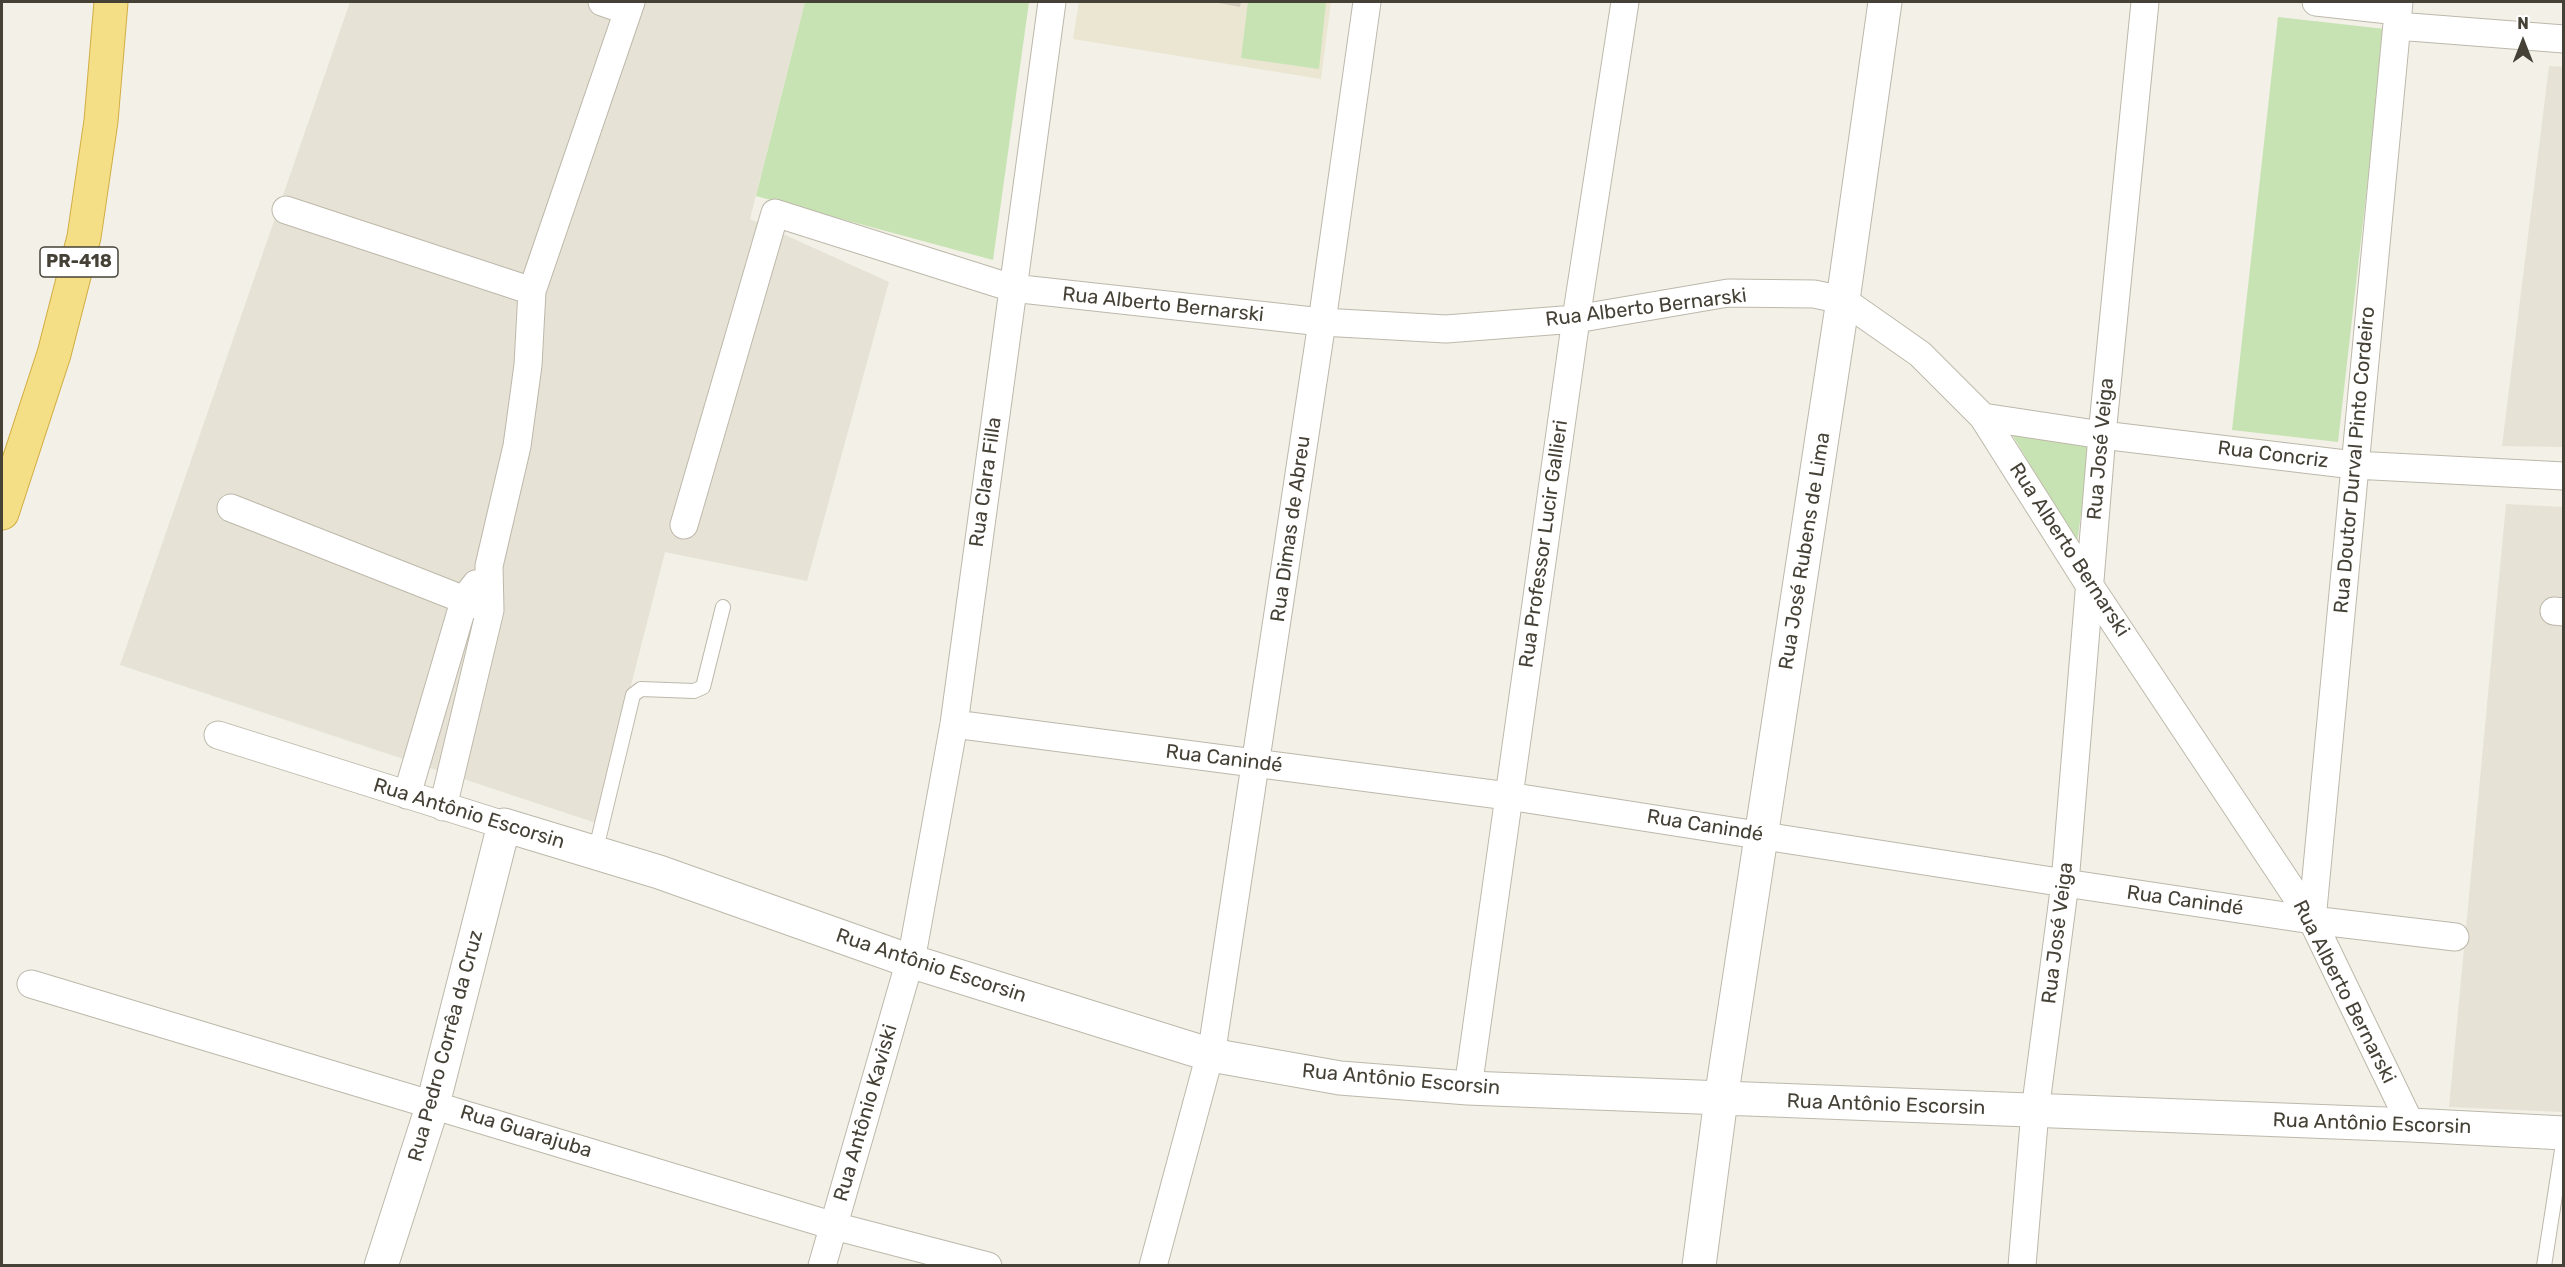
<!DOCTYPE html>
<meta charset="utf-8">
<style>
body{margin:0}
#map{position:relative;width:2565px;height:1267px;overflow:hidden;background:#f2f0e7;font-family:Rubik,sans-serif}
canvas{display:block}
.frame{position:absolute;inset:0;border:3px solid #454136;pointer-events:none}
.north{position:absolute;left:2493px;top:12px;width:60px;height:60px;-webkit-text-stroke:4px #fff;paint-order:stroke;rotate:0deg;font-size:16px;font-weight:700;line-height:24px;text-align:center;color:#454136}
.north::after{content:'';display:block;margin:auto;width:21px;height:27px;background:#454136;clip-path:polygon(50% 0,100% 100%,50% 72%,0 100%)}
</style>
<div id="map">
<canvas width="2565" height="1267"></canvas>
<div class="frame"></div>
<div class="north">N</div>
</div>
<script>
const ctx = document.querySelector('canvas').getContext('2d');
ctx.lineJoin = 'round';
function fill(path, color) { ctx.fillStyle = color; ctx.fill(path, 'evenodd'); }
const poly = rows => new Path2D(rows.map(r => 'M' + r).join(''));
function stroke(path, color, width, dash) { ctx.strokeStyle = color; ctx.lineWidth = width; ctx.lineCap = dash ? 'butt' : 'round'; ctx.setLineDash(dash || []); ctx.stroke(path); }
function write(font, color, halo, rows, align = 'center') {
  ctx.font = font + ' Rubik,sans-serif'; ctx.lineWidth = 5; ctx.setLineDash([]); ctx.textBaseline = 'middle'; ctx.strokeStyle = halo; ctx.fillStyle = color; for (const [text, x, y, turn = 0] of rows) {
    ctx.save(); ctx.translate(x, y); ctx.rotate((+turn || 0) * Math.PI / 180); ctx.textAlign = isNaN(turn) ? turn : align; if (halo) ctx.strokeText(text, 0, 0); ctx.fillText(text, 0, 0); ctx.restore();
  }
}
fill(poly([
 [350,2,805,2,750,219,889,282,807,581,665,552,596,823,120,665],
 [2549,66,2564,67,2563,447,2502,446],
 [2506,504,2563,507,2563,1112,2449,1107]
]), '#e6e2d5');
fill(poly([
 [1079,2,1331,2,1321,79,1073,39]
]), '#eae6d2');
fill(poly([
 [805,2,1029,2,993,260,756,196],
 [1248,2,1326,2,1319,69,1241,58],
 [2278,17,2385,29,2338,442,2232,430],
 [2010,431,2091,442,2077,543]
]), '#c8e3b3');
fill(poly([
 [1213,2,1241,2,1240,7]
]), '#d3cdbd');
const service = poly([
 [595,853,633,695,641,689,694,691,703,687,723,607],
 [2544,1266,2564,1137]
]);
const minor = poly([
 [602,2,628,11],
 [2316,2,2398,11],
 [2397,26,2564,39],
 [286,210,532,291],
 [1983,417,2102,435,2354,465,2564,476],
 [231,508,490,610],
 [684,525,775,213,1012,288,1322,322,1446,329,1576,319,1728,293,1814,294,1843,300,1920,354,1983,417,2088,583,2312,920,2411,1125],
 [2554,611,2564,612],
 [954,724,1508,796,2065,883,2312,920,2455,937],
 [218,735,504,825],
 [407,795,465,598,476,584],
 [443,807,490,610,489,566,517,446,528,365,532,291,631,2],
 [2312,920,2399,2],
 [31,984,834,1226,988,1266],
 [1468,1088,1576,319,1625,2],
 [822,1266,913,950,954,724,1052,2],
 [1153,1266,1213,1043,1322,322,1367,2],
 [2022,1266,2035,1111,2065,883,2102,435,2145,2]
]);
const tertiary = poly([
 [381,1266,433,1104,504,825,659,872,910,961,1211,1055,1340,1078,1468,1088,2411,1125,2564,1133],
 [1699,1266,1721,1099,1843,300,1885,2]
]);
const trunk = poly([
 [2,513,54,354,84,237,101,121,111,2]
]);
stroke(service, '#bdb8aa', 16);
stroke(minor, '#bdb8aa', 29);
stroke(tertiary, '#bdb8aa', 35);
stroke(trunk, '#d1ad42', 35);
stroke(service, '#fff', 14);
stroke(minor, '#fff', 27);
stroke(tertiary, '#fff', 33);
stroke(trunk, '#f4de86', 33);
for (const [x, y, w] of [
 [79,262,78]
]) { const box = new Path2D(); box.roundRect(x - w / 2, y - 15, w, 30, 4.5); ctx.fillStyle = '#fff'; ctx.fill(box); stroke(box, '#454136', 1.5); }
write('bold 18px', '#454136', null, [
 ["PR-418",79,262]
]);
write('20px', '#454136', '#fff', [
 ["Rua Alberto Bernarski",1163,305,6],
 ["Rua Alberto Bernarski",1646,308,-7],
 ["Rua José Veiga",2101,449,-85],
 ["Rua Concriz",2273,455,7],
 ["Rua Doutor Durval Pinto Cordeiro",2355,460,-85],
 ["Rua Clara Filla",986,482,-82],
 ["Rua Dimas de Abreu",1291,529,-82],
 ["Rua Professor Lucir Gallieri",1544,544,-82],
 ["Rua Alberto Bernarski",2069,550,57],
 ["Rua José Rubens de Lima",1805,551,-81],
 ["Rua Canindé",1224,759,7],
 ["Rua Antônio Escorsin",469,814,17],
 ["Rua Canindé",1705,826,9],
 ["Rua Canindé",2185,901,8],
 ["Rua José Veiga",2058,933,-83],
 ["Rua Antônio Escorsin",931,966,18],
 ["Rua Alberto Bernarski",2344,992,63],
 ["Rua Pedro Corrêa da Cruz",446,1046,-75],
 ["Rua Antônio Escorsin",1401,1080,5],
 ["Rua Antônio Escorsin",1886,1105,2],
 ["Rua Antônio Kaviski",866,1113,-74],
 ["Rua Antônio Escorsin",2372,1124,2],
 ["Rua Guarajuba",526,1132,17]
]);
</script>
